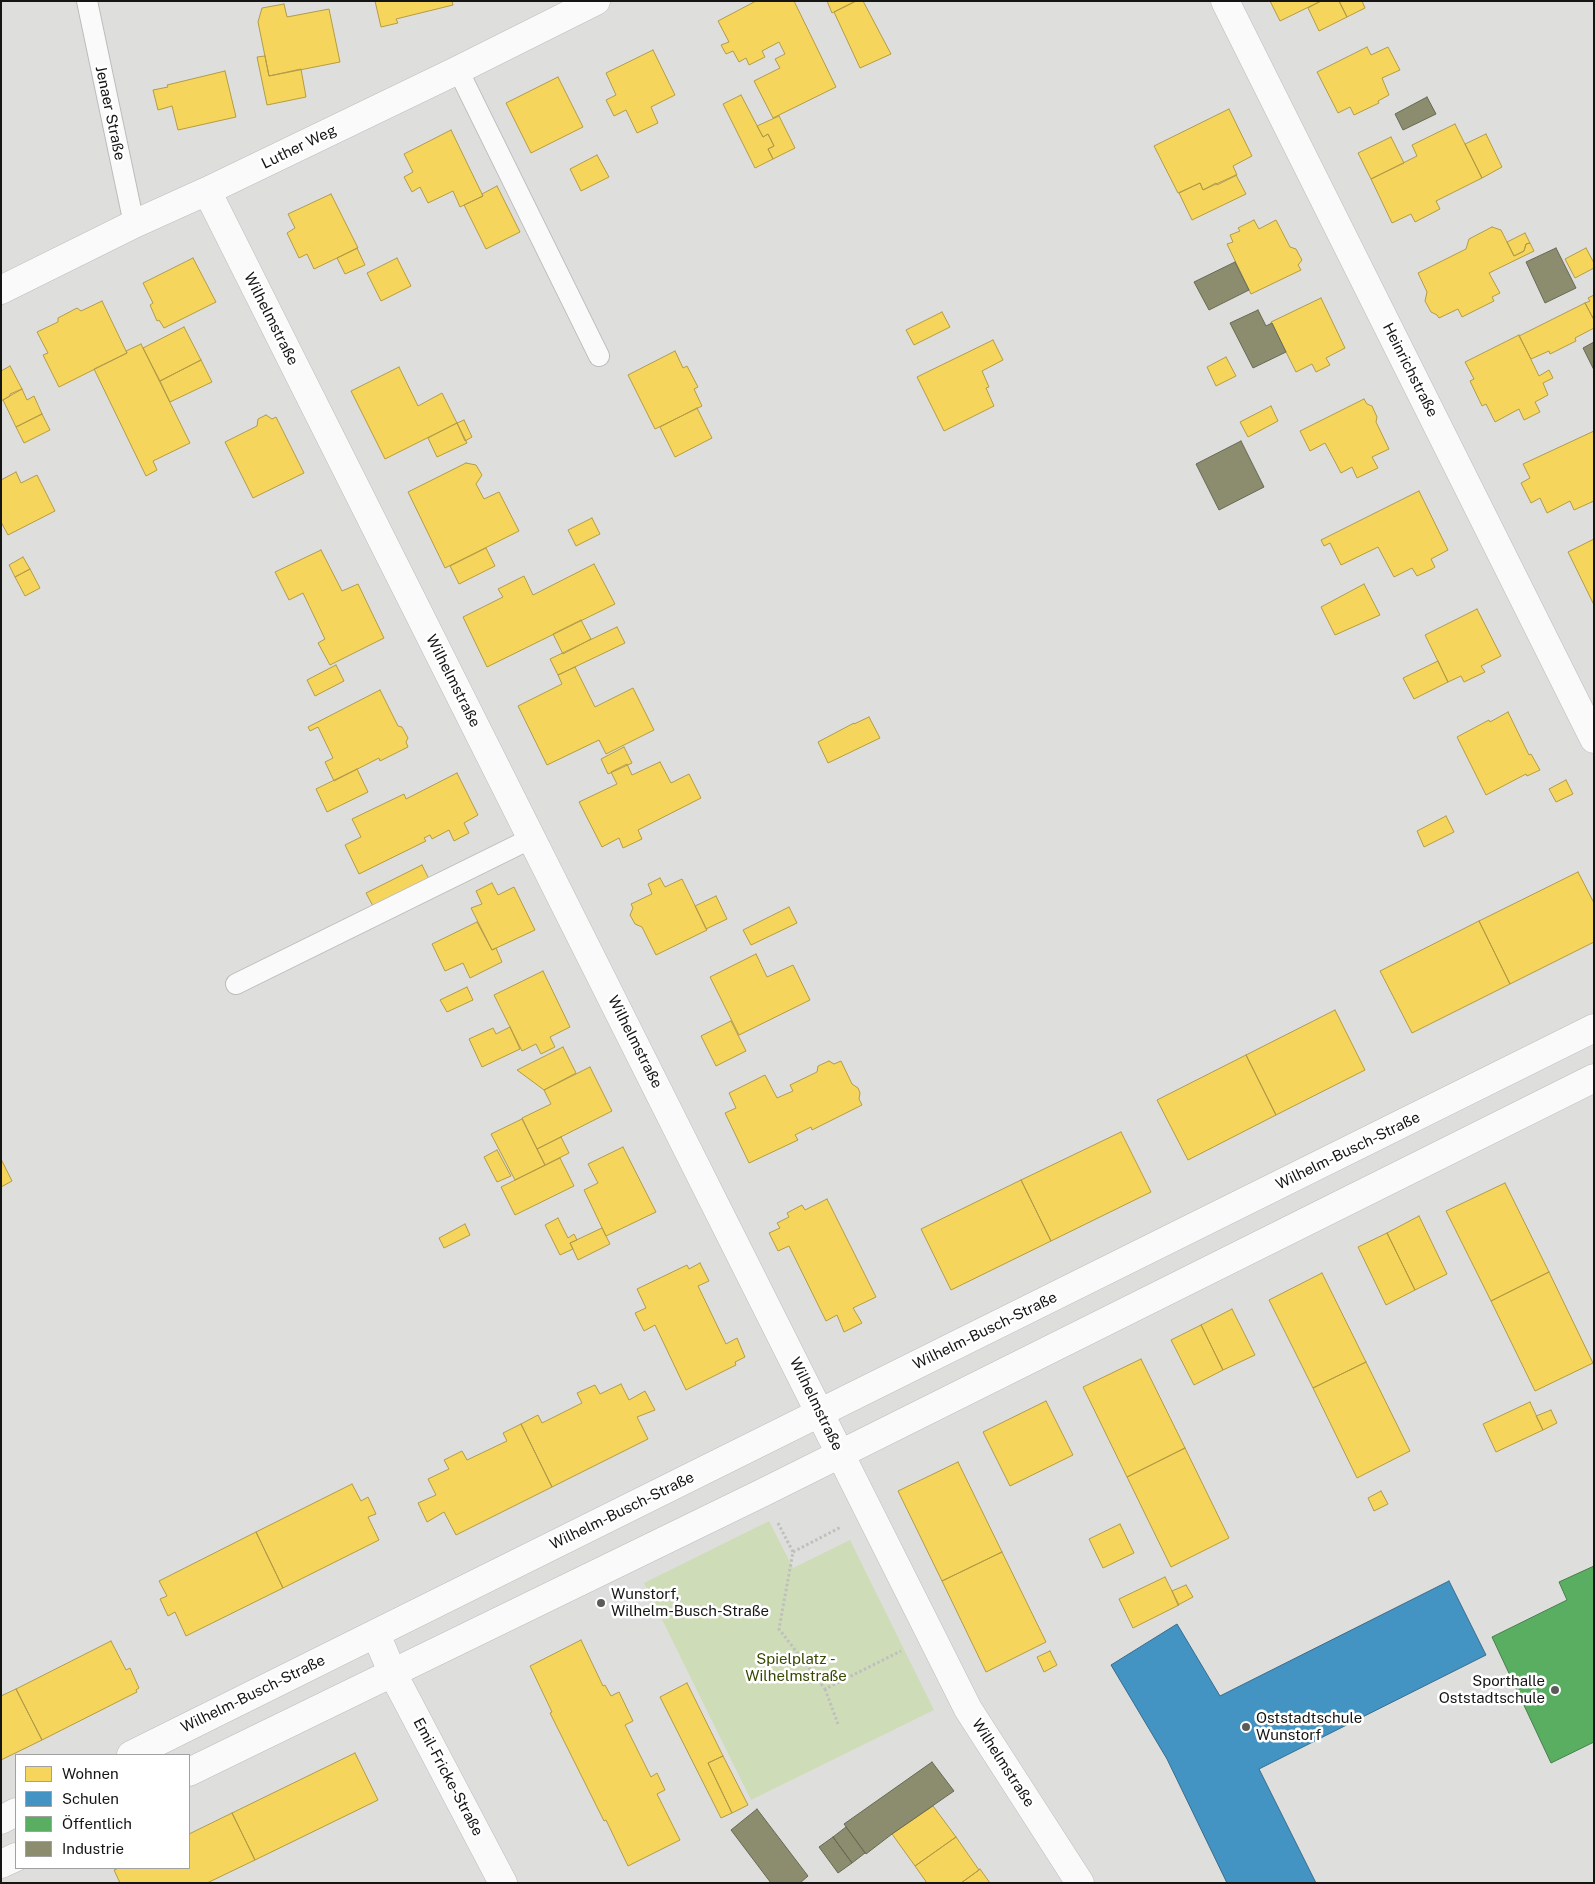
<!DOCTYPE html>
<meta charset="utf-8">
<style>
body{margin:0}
#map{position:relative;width:1595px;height:1884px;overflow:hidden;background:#dedfdd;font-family:"Public Sans",sans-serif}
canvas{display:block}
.frame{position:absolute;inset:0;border:2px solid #151514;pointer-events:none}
.legend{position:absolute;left:15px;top:1754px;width:175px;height:115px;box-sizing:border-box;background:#fff;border:1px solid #a1a1a1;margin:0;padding:6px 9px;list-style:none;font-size:15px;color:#151514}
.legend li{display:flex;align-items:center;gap:10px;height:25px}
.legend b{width:25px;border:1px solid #a1a1a1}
</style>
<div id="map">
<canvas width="1595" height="1884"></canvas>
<div class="frame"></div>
<ul class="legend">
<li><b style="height:14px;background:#f6d55c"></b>Wohnen</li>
<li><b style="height:14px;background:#4393c3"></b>Schulen</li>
<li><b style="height:14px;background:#5aae61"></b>Öffentlich</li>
<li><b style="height:14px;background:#8c8c6e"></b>Industrie</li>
</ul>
</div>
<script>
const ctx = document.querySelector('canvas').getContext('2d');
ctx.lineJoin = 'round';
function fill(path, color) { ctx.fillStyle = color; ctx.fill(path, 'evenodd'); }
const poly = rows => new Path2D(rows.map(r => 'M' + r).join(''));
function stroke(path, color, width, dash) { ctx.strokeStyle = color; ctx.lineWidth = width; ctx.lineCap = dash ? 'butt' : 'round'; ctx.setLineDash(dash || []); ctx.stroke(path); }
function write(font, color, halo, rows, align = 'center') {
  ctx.font = font + ' "Public Sans",sans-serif'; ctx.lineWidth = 5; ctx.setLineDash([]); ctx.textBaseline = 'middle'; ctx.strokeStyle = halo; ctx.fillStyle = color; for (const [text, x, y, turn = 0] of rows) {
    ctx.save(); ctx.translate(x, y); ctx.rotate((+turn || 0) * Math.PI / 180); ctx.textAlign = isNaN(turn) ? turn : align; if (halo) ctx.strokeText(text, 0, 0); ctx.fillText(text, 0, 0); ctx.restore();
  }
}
fill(poly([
 [769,1521,793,1568,850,1540,934,1710,751,1800,644,1583]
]), '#cfdcb8');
const homes = poly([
 [375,1,452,1,453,5,396,19,398,23,381,27,375,1],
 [756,1,794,1,836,87,773,118,754,81,780,68,775,59,785,54,779,42,762,51,765,57,749,65,746,58,739,62,733,51,726,54,721,45,729,42,718,21,756,1],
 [827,1,856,1,832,13,827,1],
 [856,1,863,1,891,54,860,68,834,12,856,1],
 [1270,1,1321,1,1280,21,1270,1],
 [1321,1,1339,1,1347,17,1319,31,1308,8,1321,1],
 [1339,1,1362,1,1365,8,1347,17,1339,1],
 [284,4,287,17,329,9,340,62,269,76,258,22,262,8,284,4],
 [1367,47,1371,55,1388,47,1400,70,1382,78,1389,95,1378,101,1379,103,1354,115,1350,107,1338,113,1317,72,1367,47],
 [653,50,675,95,651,107,658,123,637,133,626,110,614,116,606,100,616,95,606,73,653,50],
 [265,56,269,76,301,69,306,97,267,105,257,57,265,56],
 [225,71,236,117,178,130,172,106,158,110,153,90,168,87,167,85,225,71],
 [558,77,583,127,531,153,506,103,558,77],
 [741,95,763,137,768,134,774,146,768,149,773,159,755,168,723,104,741,95],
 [1229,109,1252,156,1233,166,1237,175,1217,185,1216,183,1203,190,1200,183,1178,193,1154,146,1229,109],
 [779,116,795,148,773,159,768,149,774,146,768,134,763,137,757,126,779,116],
 [1455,124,1482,178,1436,201,1440,209,1415,222,1411,214,1392,223,1371,179,1417,156,1412,145,1455,124],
 [451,130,483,196,460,207,453,191,428,203,420,187,412,192,404,177,413,172,404,154,451,130],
 [1486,134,1502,167,1482,178,1465,144,1486,134],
 [1391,137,1404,163,1371,179,1358,153,1391,137],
 [597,155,609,177,581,191,570,169,597,155],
 [1236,175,1246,194,1192,220,1179,193,1200,183,1203,190,1236,175],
 [497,186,520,232,486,249,464,205,483,196,482,194,497,186],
 [331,194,358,248,314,269,307,254,299,258,287,233,295,228,288,214,331,194],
 [1254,220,1259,229,1276,220,1290,247,1296,249,1302,260,1298,265,1301,270,1251,294,1227,244,1233,242,1230,235,1240,231,1238,228,1254,220],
 [1492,227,1501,230,1514,256,1524,251,1526,244,1530,243,1534,251,1489,273,1500,293,1492,297,1494,301,1462,317,1458,309,1439,318,1437,315,1431,312,1425,301,1427,292,1418,273,1466,249,1469,239,1492,227],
 [1525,233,1530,243,1526,244,1524,251,1514,256,1507,242,1525,233],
 [357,248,365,265,345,274,337,258,357,248],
 [1586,248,1594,263,1594,268,1575,278,1565,259,1586,248],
 [193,258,216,302,164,328,159,320,157,321,150,305,153,303,143,283,193,258],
 [397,258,411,286,381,301,367,273,397,258],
 [1594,295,1594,318,1593,318,1585,303,1590,301,1588,298,1594,295],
 [1321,298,1345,348,1326,358,1330,365,1316,372,1312,364,1296,372,1271,322,1321,298],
 [102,301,127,353,59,387,43,355,48,353,37,332,58,322,58,318,77,308,81,311,102,301],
 [1585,303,1594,320,1594,328,1575,338,1576,341,1550,354,1549,351,1531,359,1519,336,1585,303],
 [942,312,950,327,914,345,906,330,942,312],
 [184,327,201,360,160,381,143,348,184,327],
 [1519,335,1539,376,1549,370,1553,378,1543,383,1548,395,1535,402,1540,412,1524,420,1519,409,1495,422,1486,404,1482,406,1470,381,1474,379,1465,362,1519,335],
 [993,340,1003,360,982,371,989,387,986,388,994,406,944,431,917,377,993,340],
 [141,344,190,443,153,461,157,470,146,476,94,369,127,353,126,351,141,344],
 [675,351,683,368,687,366,698,387,694,389,702,406,655,429,628,375,675,351],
 [1226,357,1236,376,1216,386,1207,367,1226,357],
 [201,360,212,382,170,402,160,381,201,360],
 [10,366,22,389,1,401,1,371,10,366],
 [399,367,418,406,442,393,457,423,385,459,351,391,399,367],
 [22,389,27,400,34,396,42,414,16,427,3,400,10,396,10,394,22,389],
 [1364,399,1367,404,1372,406,1377,417,1376,422,1389,449,1372,457,1378,468,1357,478,1352,467,1341,473,1325,443,1310,451,1300,431,1364,399],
 [1271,406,1278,421,1248,437,1240,422,1271,406],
 [697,408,712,438,675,457,660,427,697,408],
 [42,414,50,430,24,443,16,427,42,414],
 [266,415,272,419,276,417,304,473,253,498,225,442,257,426,258,419,266,415],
 [464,420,472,437,465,441,457,423,464,420],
 [457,423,467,443,437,457,428,438,457,423],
 [1594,431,1594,501,1574,510,1570,501,1547,513,1540,498,1531,503,1521,483,1530,478,1523,464,1594,431],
 [466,463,476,465,482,475,476,484,484,499,499,492,519,531,445,568,408,492,466,463],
 [16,472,21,483,37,475,55,511,8,535,1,522,1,480,16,472],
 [1419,491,1448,550,1431,559,1435,567,1432,569,1417,576,1412,568,1394,577,1378,547,1341,565,1330,543,1324,546,1321,540,1419,491],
 [592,518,600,534,576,546,568,530,592,518],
 [1594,539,1594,605,1568,552,1594,539],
 [486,548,495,566,459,584,450,566,486,548],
 [321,550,342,591,358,584,384,638,330,665,318,643,325,639,303,593,289,600,275,572,321,550],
 [23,557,30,569,15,577,9,565,23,557],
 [594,564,615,604,487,667,463,617,503,597,498,589,524,576,533,595,594,564],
 [30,569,40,588,25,596,15,577,30,569],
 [1364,584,1380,615,1335,635,1321,607,1364,584],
 [1477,609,1501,656,1481,666,1485,672,1464,682,1461,676,1448,682,1425,635,1477,609],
 [581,620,591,639,563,654,553,634,581,620],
 [617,627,625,643,558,675,550,659,617,627],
 [1438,661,1448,682,1414,699,1403,678,1438,661],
 [336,665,344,681,315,696,307,680,336,665],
 [575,667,595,707,633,688,654,730,606,754,599,740,547,765,518,706,562,684,558,675,575,667],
 [380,690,398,726,402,727,408,738,406,742,408,747,380,761,379,758,334,781,325,762,333,758,318,727,310,731,308,727,380,690],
 [1508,712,1529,755,1531,754,1540,770,1527,776,1526,774,1486,795,1457,737,1489,720,1490,722,1508,712],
 [869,717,880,738,828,763,818,742,854,723,854,724,869,717],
 [624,747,632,763,608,774,601,759,624,747],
 [660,762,671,783,689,774,701,798,638,830,642,839,623,848,619,838,602,847,579,802,617,784,611,772,627,764,632,775,660,762],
 [357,769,368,792,327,812,316,789,357,769],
 [457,773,478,815,464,823,469,833,454,841,449,830,432,839,430,835,424,838,426,841,359,874,345,845,361,837,352,819,404,794,406,799,457,773],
 [1566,780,1573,794,1556,802,1549,789,1566,780],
 [1446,816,1454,832,1424,847,1417,831,1446,816],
 [422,865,430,881,374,908,366,893,422,865],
 [1578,872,1594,903,1594,942,1510,984,1479,921,1578,872],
 [660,878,665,887,682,879,707,930,656,955,642,927,635,924,630,915,633,908,631,904,652,894,648,884,660,878],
 [492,883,498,895,514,887,535,930,492,950,471,908,482,904,476,891,492,883],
 [716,896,727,919,706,929,695,906,716,896],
 [789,907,797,923,751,945,743,930,789,907],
 [1479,921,1510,984,1412,1033,1380,971,1479,921],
 [477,922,492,950,496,948,502,962,470,978,463,963,445,971,432,944,477,922],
 [756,954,767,977,793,965,810,1000,739,1035,710,977,756,954],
 [543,971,570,1027,550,1037,555,1047,541,1054,536,1044,522,1051,494,995,543,971],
 [467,987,473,1000,447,1012,440,1000,467,987],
 [1335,1010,1365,1070,1276,1115,1246,1055,1335,1010],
 [731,1021,746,1051,716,1066,701,1036,731,1021],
 [510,1027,520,1049,482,1067,469,1039,493,1028,496,1034,510,1027],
 [563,1047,576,1073,544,1090,517,1070,563,1047],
 [1246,1055,1276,1115,1188,1160,1157,1100,1246,1055],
 [829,1061,834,1064,841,1061,852,1084,858,1088,860,1093,859,1099,862,1105,812,1130,811,1127,795,1135,798,1140,749,1163,725,1113,736,1108,729,1093,765,1075,777,1098,793,1091,790,1085,817,1072,818,1066,829,1061],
 [590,1067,612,1111,537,1149,522,1118,551,1104,544,1090,590,1067],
 [522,1119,545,1165,515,1180,491,1134,522,1119],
 [1121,1132,1151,1192,1051,1241,1021,1180,1121,1132],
 [561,1137,569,1153,545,1165,537,1149,561,1137],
 [623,1147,656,1212,606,1236,584,1190,598,1183,588,1164,623,1147],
 [497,1150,511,1176,497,1182,484,1157,497,1150],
 [560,1158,574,1186,515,1215,501,1187,560,1158],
 [1,1159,12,1181,1,1187,1,1159],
 [1021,1180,1051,1241,951,1290,921,1229,1021,1180],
 [1505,1183,1549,1272,1491,1301,1446,1211,1505,1183],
 [827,1199,876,1297,853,1308,862,1323,844,1332,837,1315,826,1321,789,1246,778,1251,769,1233,780,1228,777,1223,789,1217,787,1213,802,1205,805,1210,827,1199],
 [1419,1216,1447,1274,1415,1290,1387,1233,1419,1216],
 [558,1218,568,1238,574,1234,577,1240,570,1243,573,1249,560,1255,545,1225,558,1218],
 [465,1224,470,1235,444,1248,439,1238,465,1224],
 [602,1228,610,1244,578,1260,570,1243,602,1228],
 [1387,1233,1415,1290,1386,1305,1358,1247,1387,1233],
 [700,1263,709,1281,698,1286,726,1344,737,1338,745,1357,735,1362,736,1365,686,1390,655,1325,644,1331,635,1313,646,1308,637,1289,687,1265,689,1269,700,1263],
 [1549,1272,1593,1363,1535,1391,1491,1301,1549,1272],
 [1322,1273,1366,1362,1313,1388,1269,1300,1322,1273],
 [1232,1309,1255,1355,1223,1370,1201,1325,1232,1309],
 [1201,1325,1223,1370,1194,1385,1171,1340,1201,1325],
 [1141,1359,1185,1448,1127,1477,1083,1387,1141,1359],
 [1366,1362,1410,1451,1357,1478,1313,1388,1366,1362],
 [621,1384,629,1400,645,1391,655,1410,637,1417,648,1439,552,1487,521,1424,538,1415,542,1423,582,1403,577,1393,595,1385,600,1394,621,1384],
 [1046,1401,1073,1455,1010,1486,983,1432,1046,1401],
 [1530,1402,1543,1430,1496,1452,1483,1424,1530,1402],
 [1551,1410,1557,1423,1543,1430,1536,1416,1551,1410],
 [521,1424,552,1487,456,1535,444,1512,427,1522,418,1503,436,1495,428,1479,449,1469,444,1460,462,1451,467,1460,507,1441,503,1433,521,1424],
 [1185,1448,1229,1538,1171,1567,1127,1477,1185,1448],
 [958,1462,1002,1552,942,1581,898,1491,958,1462],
 [352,1484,361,1501,368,1497,376,1514,368,1517,379,1540,283,1588,256,1532,352,1484],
 [1381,1491,1388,1504,1374,1511,1368,1498,1381,1491],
 [1120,1524,1134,1553,1103,1568,1089,1539,1120,1524],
 [256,1532,283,1588,186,1636,175,1612,168,1616,160,1599,167,1596,159,1581,256,1532],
 [1002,1552,1046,1642,986,1672,942,1581,1002,1552],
 [1165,1577,1179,1605,1133,1628,1119,1599,1165,1577],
 [1186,1585,1193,1597,1178,1605,1172,1591,1186,1585],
 [581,1640,603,1686,605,1685,611,1696,619,1692,633,1721,625,1725,651,1777,657,1773,665,1790,657,1794,680,1840,628,1866,606,1820,604,1821,550,1713,552,1712,530,1666,581,1640],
 [111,1641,126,1670,130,1668,139,1688,136,1690,137,1692,42,1740,16,1689,111,1641],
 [1050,1651,1057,1665,1044,1672,1037,1657,1050,1651],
 [687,1683,723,1756,708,1763,732,1813,721,1818,660,1697,687,1683],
 [16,1689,42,1740,1,1760,1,1696,16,1689],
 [355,1753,378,1800,255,1860,232,1813,355,1753],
 [723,1756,748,1805,732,1813,708,1763,723,1756],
 [933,1806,956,1837,915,1866,892,1834,933,1806],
 [232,1813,255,1860,207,1883,120,1883,114,1870,119,1868,189,1868,189,1834,232,1813],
 [956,1837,979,1870,961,1883,927,1883,915,1866,956,1837],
 [980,1869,990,1883,961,1883,979,1870,980,1869]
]);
fill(homes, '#f6d55c');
stroke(homes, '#b29b46', 1);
const schools = poly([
 [1449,1581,1486,1655,1259,1769,1316,1883,1227,1883,1167,1759,1111,1665,1177,1624,1220,1696,1449,1581]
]);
fill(schools, '#4393c3');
stroke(schools, '#356d8e', 1);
const public = poly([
 [1594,1566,1594,1742,1551,1763,1492,1637,1567,1600,1559,1582,1594,1566]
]);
fill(public, '#5aae61');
stroke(public, '#45804a', 1);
const industry = poly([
 [1427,97,1436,114,1403,130,1395,114,1427,97],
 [1556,248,1576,288,1545,303,1526,262,1556,248],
 [1235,262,1249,290,1209,310,1194,282,1235,262],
 [1258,310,1266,326,1272,323,1286,352,1253,368,1230,323,1258,310],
 [1594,342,1594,370,1583,348,1594,342],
 [1241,441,1264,487,1219,510,1196,464,1241,441],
 [932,1762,954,1791,892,1834,866,1854,844,1824,932,1762],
 [757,1809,808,1876,800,1883,771,1883,731,1830,757,1809],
 [846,1827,865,1853,852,1863,833,1837,846,1827],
 [833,1837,852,1863,838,1873,819,1847,833,1837]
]);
fill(industry, '#8c8c6e');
stroke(industry, '#686853', 1);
const service = poly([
 [87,1,134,224],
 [458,70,599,356],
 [236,984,532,838]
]);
const minor = poly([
 [1225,1,1594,739],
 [207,191,968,1709,1080,1883],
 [1,290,134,224,207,191,458,70,596,1],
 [376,1634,392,1672,503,1883],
 [131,1755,1594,1028],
 [189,1772,762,1493,1594,1078],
 [1,1820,16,1812],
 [1,1864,16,1857]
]);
stroke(service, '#bcbdbb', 22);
stroke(minor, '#bcbdbb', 29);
stroke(poly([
 [778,1523,793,1552,779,1629,825,1689,901,1651],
 [793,1552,841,1527],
 [825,1689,838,1724]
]), '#bfbfbe', 3, [2.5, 2.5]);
stroke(service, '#fafafa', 20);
stroke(minor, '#fafafa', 28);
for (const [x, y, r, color] of [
 [601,1603,5,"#5b5c5a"],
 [1555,1690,5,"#5b5c5a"],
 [1246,1727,5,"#5b5c5a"]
]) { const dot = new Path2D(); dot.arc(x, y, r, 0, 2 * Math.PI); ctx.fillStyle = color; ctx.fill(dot); stroke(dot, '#fff', 2); }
write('15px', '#151514', '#fff', [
 ["Jenaer Straße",110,113,78],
 ["Luther Weg",299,147,-26],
 ["Wilhelmstraße",271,319,63],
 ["Heinrichstraße",1410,370,63],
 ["Wilhelmstraße",453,681,63],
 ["Wilhelmstraße",635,1042,63],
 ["Wilhelm-Busch-Straße",1348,1151,-26],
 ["Wilhelm-Busch-Straße",985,1331,-26],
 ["Wilhelmstraße",816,1404,64],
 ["Wilhelm-Busch-Straße",622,1511,-26],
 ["Wilhelm-Busch-Straße",253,1694,-26],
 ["Wilhelmstraße",1003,1763,57],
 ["Emil-Fricke-Straße",448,1777,62]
]);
write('15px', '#151514', '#fff', [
 ["Wunstorf,",611,1594],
 ["Wilhelm-Busch-Straße",611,1611],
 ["Sporthalle",1545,1681,"right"],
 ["Oststadtschule",1545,1698,"right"],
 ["Oststadtschule",1256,1718],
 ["Wunstorf",1256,1735]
], 'left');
write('15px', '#374902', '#fff', [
 ["Spielplatz -",796,1659],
 ["Wilhelmstraße",796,1676]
]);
</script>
